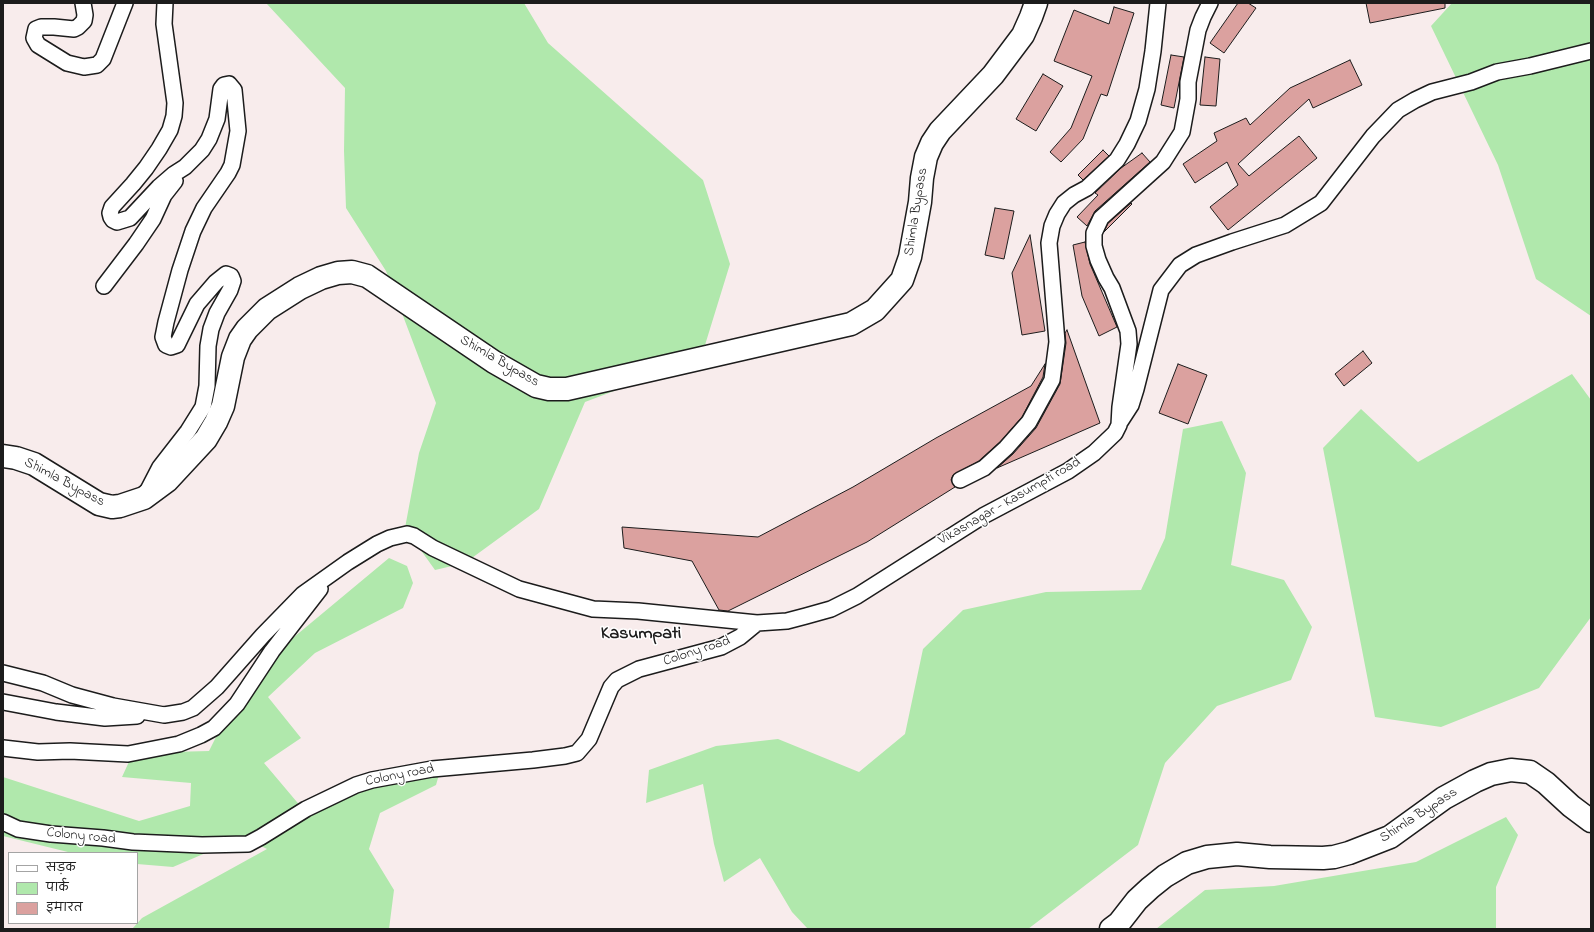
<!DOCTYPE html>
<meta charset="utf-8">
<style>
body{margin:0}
#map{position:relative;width:1594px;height:932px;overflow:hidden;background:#f8ecec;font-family:"Indie Flower","Playpen Sans Deva",sans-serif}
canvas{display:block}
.frame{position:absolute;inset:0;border:4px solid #1c1c1c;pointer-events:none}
.legend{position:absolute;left:8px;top:852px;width:130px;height:72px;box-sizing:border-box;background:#fff;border:1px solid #a4a4a4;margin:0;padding:5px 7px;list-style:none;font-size:12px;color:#1c1c1c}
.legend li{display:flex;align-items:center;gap:8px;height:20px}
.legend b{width:20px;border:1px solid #a4a4a4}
</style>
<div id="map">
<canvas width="1594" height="932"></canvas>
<div class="frame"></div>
<ul class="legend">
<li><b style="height:5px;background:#fff"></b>सड़क</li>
<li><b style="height:11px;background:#b0e8ac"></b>पार्क</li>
<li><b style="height:11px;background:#dba19f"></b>इमारत</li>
</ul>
</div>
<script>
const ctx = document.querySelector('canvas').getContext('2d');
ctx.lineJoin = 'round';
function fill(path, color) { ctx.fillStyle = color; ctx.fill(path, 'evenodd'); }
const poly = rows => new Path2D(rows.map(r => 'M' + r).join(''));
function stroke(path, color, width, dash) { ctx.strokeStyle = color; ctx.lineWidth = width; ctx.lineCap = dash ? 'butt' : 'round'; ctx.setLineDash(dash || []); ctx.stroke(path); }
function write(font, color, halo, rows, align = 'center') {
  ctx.font = font + ' "Indie Flower",sans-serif'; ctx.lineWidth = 3; ctx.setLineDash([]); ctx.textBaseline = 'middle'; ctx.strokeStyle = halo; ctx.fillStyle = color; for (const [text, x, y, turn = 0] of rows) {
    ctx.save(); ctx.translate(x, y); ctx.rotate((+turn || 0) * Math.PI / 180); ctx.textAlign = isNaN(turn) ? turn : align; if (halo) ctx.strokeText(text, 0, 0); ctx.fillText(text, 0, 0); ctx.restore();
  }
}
fill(poly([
 [266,3,524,3,548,43,703,180,730,264,701,358,585,402,539,509,465,563,435,570,405,528,419,453,436,403,386,271,346,208,344,151,345,88],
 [1452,3,1591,3,1591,316,1536,279,1498,165,1431,26],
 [1572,374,1591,400,1591,617,1539,688,1441,727,1375,717,1323,448,1361,409,1418,462],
 [1222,421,1246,473,1231,565,1284,580,1312,627,1291,680,1217,706,1165,763,1138,845,1028,929,808,929,792,912,760,858,724,882,714,844,703,784,646,803,649,770,716,746,778,739,859,772,905,734,923,649,963,610,1046,592,1141,590,1165,538,1183,429],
 [389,558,407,566,413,583,403,608,315,653,268,697,301,738,264,763,302,808,326,804,419,773,440,771,436,785,380,813,369,849,394,890,389,929,132,929,142,918,267,849,243,837,173,867,137,864,137,853,72,853,3,836,3,777,139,821,190,806,191,783,122,777,133,753,209,751,246,677],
 [1506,817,1518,835,1496,887,1496,929,1156,929,1205,890,1274,886,1416,862]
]), '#b0e8ac');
const building = poly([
 [1238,3,1248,3,1256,8,1224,53,1210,43,1238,3],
 [1366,3,1445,3,1445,8,1370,23,1366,3],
 [1114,7,1134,13,1107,96,1101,94,1083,139,1061,162,1050,152,1071,128,1092,76,1054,61,1074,10,1109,24,1114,7],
 [1171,55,1184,57,1174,108,1161,105,1171,55],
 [1205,57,1220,59,1216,106,1200,105,1205,57],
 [1350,60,1362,85,1313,108,1309,99,1238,164,1249,176,1299,136,1317,158,1228,230,1210,207,1238,185,1227,162,1195,183,1183,164,1217,141,1214,133,1246,118,1250,125,1290,88,1350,60],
 [1043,74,1063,86,1036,131,1016,119,1043,74],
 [1103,150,1109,156,1083,180,1078,175,1103,150],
 [1142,153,1150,162,1095,211,1087,226,1077,217,1098,195,1095,193,1121,168,1142,153],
 [1131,203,1132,204,1104,232,1108,223,1131,203],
 [995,208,1014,211,1004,259,985,255,995,208],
 [1030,235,1045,331,1022,335,1012,273,1030,235],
 [1085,242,1090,264,1117,327,1099,336,1082,296,1073,245,1085,242],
 [1067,330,1100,423,997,468,1013,454,1036,428,1060,384,1066,343,1065,333,1067,330],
 [1363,351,1372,363,1344,386,1335,374,1363,351],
 [1045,364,1043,377,1022,417,1000,442,979,461,953,475,951,480,955,487,867,542,728,611,719,610,692,561,624,548,622,527,758,537,853,487,936,438,1031,386,1045,364],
 [1178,364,1207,375,1188,424,1159,413,1178,364]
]);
fill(building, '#dba19f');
stroke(building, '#1c1c1c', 1);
const minor = poly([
 [83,3,85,15,84,21,78,27,74,29,54,27,41,27,36,29,34,38,38,45,67,63,84,67,97,65,103,59,125,3],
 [104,286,136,244,153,219,164,195,175,181],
 [1120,422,1131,405,1136,389,1161,290,1180,265,1196,255,1232,242,1285,225,1321,203,1373,136,1398,110,1415,100,1432,92,1471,82,1497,72,1530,66,1591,51],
 [960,480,984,468,1006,448,1029,422,1052,380,1057,342,1049,243,1052,226,1057,214,1064,203,1074,195,1087,188,1117,160,1127,144,1138,121,1147,89,1153,51,1158,3],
 [146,494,160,467,188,431,203,407,207,386,208,346,211,329,217,313,230,290,233,281,231,276,226,274,216,282,197,304,177,345,171,347,166,345,163,337,166,322,180,270,193,231,204,208,228,173,232,165,238,131,234,90,229,84,224,85,221,89,217,119,209,139,202,150,185,167,174,174,159,187,130,218,117,222,113,220,111,217,110,213,112,207,133,184,146,168,159,149,170,130,174,116,175,103,164,24,165,3],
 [3,673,43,683,72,695,113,706,164,715,183,712,193,708,217,687,263,635,303,594,348,562,377,544,390,538,407,534,414,536,433,548,519,589,593,609,638,611,757,623,787,621,806,616,831,609,857,596,983,516,1068,471,1094,453,1115,433,1119,425,1120,407,1129,344,1128,331,1112,288,1106,278,1098,260,1094,246,1094,233,1101,218,1163,162,1182,132,1188,99,1188,82,1198,30,1203,17,1210,3],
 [3,702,56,712,105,718,137,716],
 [3,748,38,752,70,751,128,754,179,744,201,735,214,728,237,704,272,651,320,589],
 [3,822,18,829,51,834,103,838,133,842,202,845,248,844,261,837,306,809,356,785,372,780,432,769,533,760,565,756,577,753,589,739,611,687,617,680,639,669,721,647,740,637,757,623]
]);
const highway = poly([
 [3,456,16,458,34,464,99,504,112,507,120,506,144,498,167,481,206,439,216,422,223,406,233,357,240,339,247,329,267,309,300,288,321,278,338,273,352,272,367,276,494,362,536,386,549,389,567,389,851,324,875,310,902,280,910,257,920,202,922,178,926,157,932,143,940,131,993,75,1023,35,1031,17,1036,3],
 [1111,929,1119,923,1137,900,1150,888,1165,876,1187,863,1207,857,1237,854,1270,857,1323,858,1334,857,1349,853,1390,837,1444,798,1475,781,1491,774,1511,770,1530,772,1546,783,1571,806,1591,821]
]);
stroke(minor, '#1c1c1c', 18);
stroke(highway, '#1c1c1c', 25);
stroke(minor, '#fff', 15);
stroke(highway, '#fff', 22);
write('14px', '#1c1c1c', '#fff', [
 ["Shimla Bypass",917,212,-81],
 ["Shimla Bypass",499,362,30],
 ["Shimla Bypass",64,483,28],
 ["Vikasnagar - Kasumpti road",1010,502,-30],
 ["Colony road",697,652,-18],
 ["Colony road",400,776,-11],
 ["Shimla Bypass",1419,816,-33],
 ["Colony road",81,837,6]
]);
write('bold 18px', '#1c1c1c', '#fff', [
 ["Kasumpati",641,635]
]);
</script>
